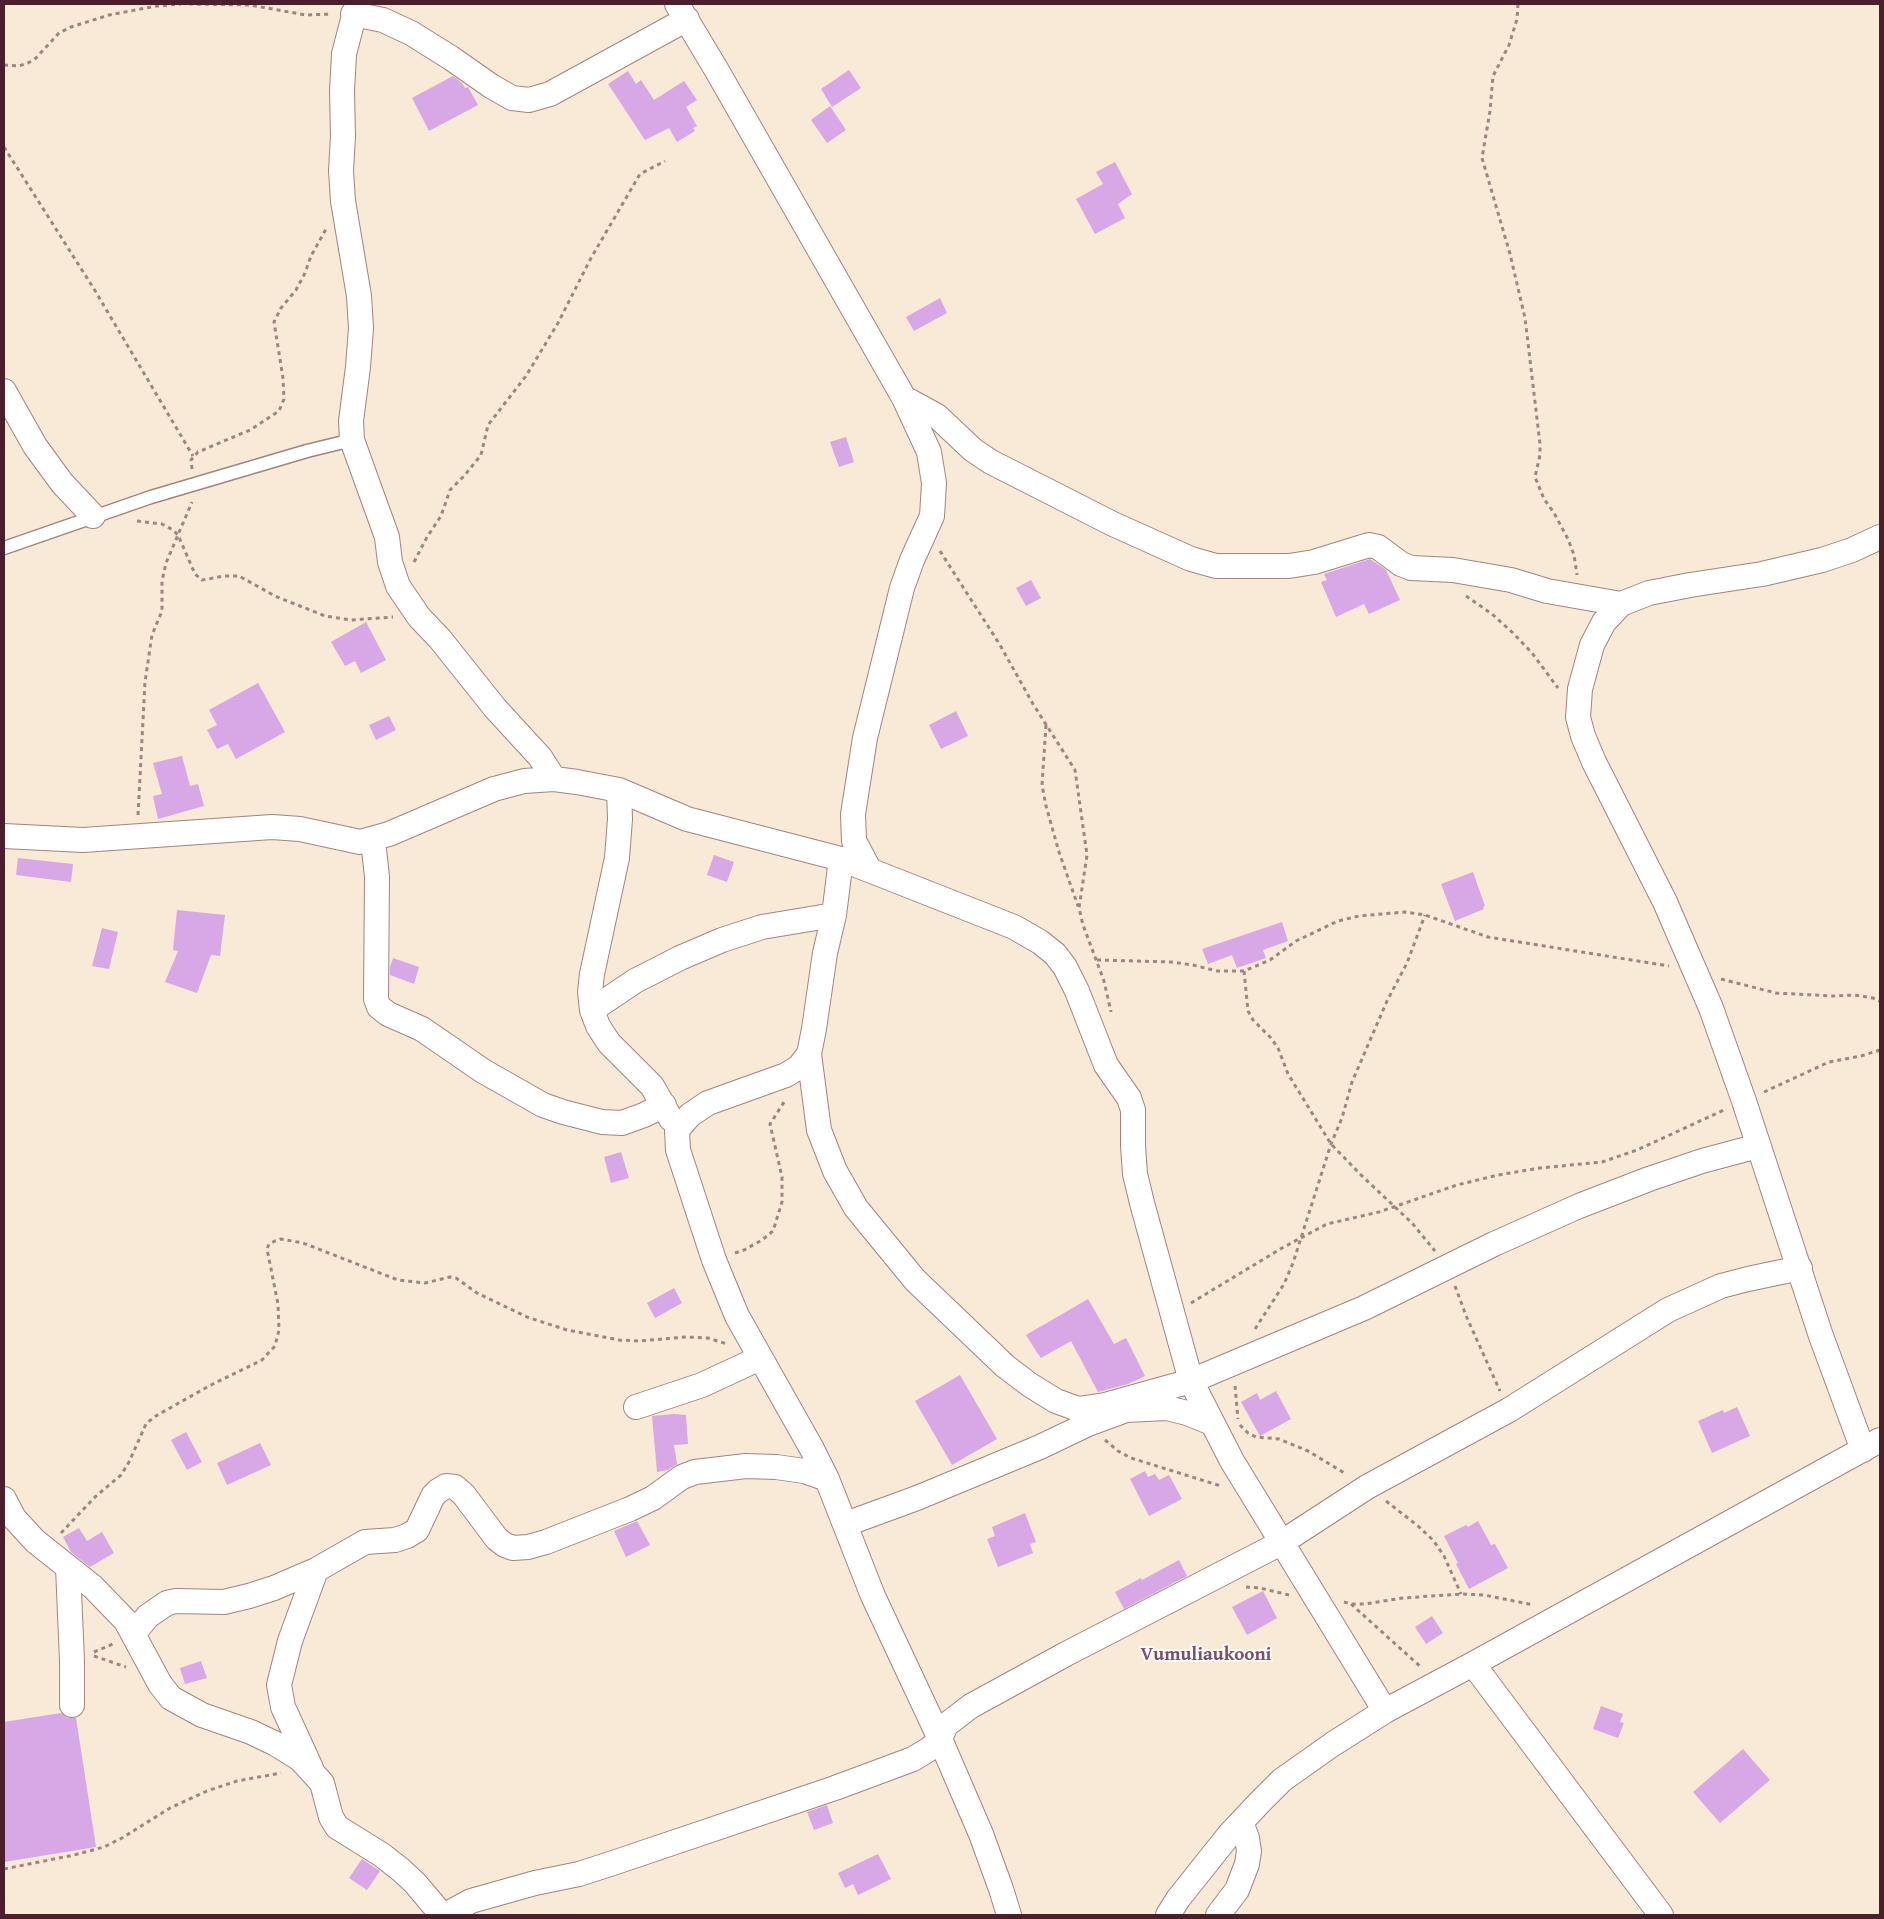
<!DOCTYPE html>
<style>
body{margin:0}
#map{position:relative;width:1884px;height:1919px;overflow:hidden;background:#f8ead7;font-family:"Gentium Book Plus",serif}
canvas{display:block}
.frame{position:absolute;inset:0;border:5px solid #4a1f2b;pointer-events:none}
</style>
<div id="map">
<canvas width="1884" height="1919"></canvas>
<div class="frame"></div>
</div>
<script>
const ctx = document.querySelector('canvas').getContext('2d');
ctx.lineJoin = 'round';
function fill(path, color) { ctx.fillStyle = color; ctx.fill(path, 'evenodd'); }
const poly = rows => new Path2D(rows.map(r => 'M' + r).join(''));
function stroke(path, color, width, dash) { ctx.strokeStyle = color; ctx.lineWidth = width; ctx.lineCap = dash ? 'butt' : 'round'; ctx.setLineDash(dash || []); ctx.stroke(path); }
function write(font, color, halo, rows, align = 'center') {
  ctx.font = font + ' "Gentium Book Plus",serif'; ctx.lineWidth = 4; ctx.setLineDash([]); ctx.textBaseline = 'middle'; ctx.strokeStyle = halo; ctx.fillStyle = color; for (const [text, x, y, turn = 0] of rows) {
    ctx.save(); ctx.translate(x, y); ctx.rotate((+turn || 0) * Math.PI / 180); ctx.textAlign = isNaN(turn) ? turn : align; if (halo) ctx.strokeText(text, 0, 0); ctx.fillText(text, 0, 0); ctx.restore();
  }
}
fill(poly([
 [849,70,861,88,832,107,821,89],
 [628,71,636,84,641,80,654,100,684,81,697,100,686,107,697,126,693,128,695,131,677,142,669,128,645,140,608,84],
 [453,76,462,83,465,88,468,87,478,105,429,131,412,98],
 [830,106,846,130,827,143,811,120],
 [1115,162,1132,194,1118,204,1125,218,1095,234,1076,199,1103,184,1096,172],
 [940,298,947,313,914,331,906,317],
 [846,437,854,462,839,467,830,442],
 [1370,559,1386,570,1400,600,1369,614,1364,604,1336,617,1321,582,1327,580,1324,574],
 [1031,580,1041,598,1026,606,1016,588],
 [366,622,386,660,361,673,355,661,345,666,331,642],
 [258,683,285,732,236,759,228,744,217,749,207,730,217,725,209,710],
 [956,711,968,736,941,749,929,725],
 [389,716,396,730,376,740,369,725],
 [182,756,190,786,198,784,204,806,158,819,153,796,162,794,153,763],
 [714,855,734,862,727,882,707,875],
 [18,858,73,864,71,882,16,875],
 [1473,872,1485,906,1483,907,1484,909,1455,921,1441,884],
 [177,910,225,915,220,956,211,955,197,993,165,982,178,951,173,950],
 [1282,922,1288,941,1263,950,1266,958,1237,968,1232,955,1208,964,1202,949],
 [102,928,118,932,109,969,92,966],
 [393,958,419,967,414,984,390,975,390,967],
 [621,1152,629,1178,611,1183,604,1157],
 [674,1288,682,1303,655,1318,647,1303],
 [1088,1299,1114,1344,1126,1338,1145,1376,1128,1384,1098,1392,1071,1341,1041,1358,1036,1351,1026,1335],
 [960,1375,997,1439,952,1465,915,1401],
 [1276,1391,1291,1419,1260,1436,1241,1402,1257,1393,1260,1400],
 [1737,1407,1750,1436,1712,1453,1698,1421,1723,1410,1724,1413],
 [674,1414,686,1415,688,1444,674,1445,677,1464,668,1470,657,1472,652,1416],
 [186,1432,202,1462,187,1470,171,1440],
 [260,1443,271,1465,227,1485,217,1463],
 [1145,1471,1148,1477,1155,1474,1159,1480,1169,1475,1182,1499,1149,1516,1130,1479],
 [1025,1513,1036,1542,1030,1544,1033,1553,998,1567,987,1539,995,1536,992,1527],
 [637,1521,650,1545,626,1557,614,1531],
 [1478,1521,1491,1545,1495,1544,1508,1568,1469,1589,1456,1564,1458,1563,1444,1536,1466,1525,1468,1527],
 [79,1528,87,1541,102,1532,114,1553,90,1567,71,1552,63,1537],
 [1179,1560,1187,1576,1124,1609,1115,1592,1141,1578,1142,1580],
 [1263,1591,1277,1618,1247,1635,1232,1607],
 [1432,1616,1443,1633,1426,1644,1415,1627],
 [201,1661,207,1678,185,1684,180,1668],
 [1601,1706,1623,1714,1620,1722,1624,1723,1618,1738,1593,1729],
 [61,1713,66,1717,76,1718,96,1847,4,1862,4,1722],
 [1743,1749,1770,1780,1720,1823,1693,1792],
 [827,1805,833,1823,814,1830,807,1812],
 [878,1854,891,1879,858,1895,853,1884,845,1888,838,1873],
 [362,1859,380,1871,367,1890,349,1878]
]), '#d7a8e5');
const lane = poly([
 [4,548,151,497,307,451,352,440]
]);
const street = poly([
 [357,4,344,54,342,91,343,136,341,171,343,201,359,296,361,328,358,367,351,421,352,440,387,537,390,562,398,586,419,617,440,639,495,708,540,757,554,779],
 [677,4,716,69,904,398,929,452,934,483,932,516,912,560,902,588,865,738,853,814,854,841,869,869],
 [353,14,383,20,411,33,451,58,491,86,512,98,529,100,550,94,687,19],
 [4,391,35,446,62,483,93,516],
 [904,398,937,416,973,450,991,462,1113,524,1191,559,1216,566,1289,566,1314,562,1369,545,1378,547,1401,564,1411,568,1453,570,1511,580,1547,591,1621,604],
 [619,790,620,819,617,858,592,974,590,992,592,1010,598,1026,609,1043,652,1086,671,1119],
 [4,836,83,840,272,827,300,829,360,842,389,834,494,789,524,781,554,779,577,782,619,790,687,819,841,859,1014,927,1040,942,1055,954,1065,967,1077,991,1106,1065,1129,1098,1133,1110,1133,1146,1135,1174,1142,1203,1191,1381,1232,1461,1385,1711],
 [373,840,377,877,376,999,379,1007,388,1014,422,1029,483,1071,543,1105,563,1112,602,1122,622,1123,644,1115,664,1105],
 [841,859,834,915,825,953,814,1029,809,1054,819,1130,835,1171,856,1208,915,1280,1005,1366,1030,1385,1056,1401,1078,1409,1105,1405,1191,1381,1364,1308,1494,1244,1579,1206,1649,1179,1702,1161,1758,1146],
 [592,1010,635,981,680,958,722,940,762,927,834,915],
 [809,1054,799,1067,786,1075,708,1103,690,1115,677,1130,678,1150,714,1260,737,1316,812,1449,827,1479,873,1596,940,1739,981,1834,1001,1889,1009,1915],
 [636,1407,702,1385,760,1358],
 [1863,1450,1821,1336,1744,1101,1711,1008,1665,902,1594,762,1583,736,1578,717,1580,689,1592,645,1604,622,1621,604,1649,593,1690,585,1762,574,1822,560,1852,550,1880,537],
 [4,1499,14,1518,35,1541,93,1587,126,1621,160,1684,171,1698,202,1715,251,1732,276,1744,300,1759,322,1783,331,1817,337,1827,382,1855,401,1870,415,1883,442,1915],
 [846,1524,917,1498,1040,1447,1088,1424,1126,1410,1167,1408,1187,1413,1212,1423],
 [68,1567,72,1661,72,1705],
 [134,1633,148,1616,167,1603,176,1601,224,1602,249,1596,274,1588,316,1570,365,1542,395,1540,407,1536,417,1530,433,1496,438,1491,446,1486,455,1487,464,1495,497,1539,505,1545,513,1548,528,1547,546,1542,630,1509,653,1498,682,1477,695,1472,746,1466,776,1467,804,1471,827,1479],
 [1473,1664,1661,1915],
 [311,1768,283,1707,279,1685,290,1641,316,1570],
 [445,1915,471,1901,535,1883,579,1874,616,1862,835,1788,913,1759,931,1748,940,1739,946,1725,971,1706,1066,1654,1281,1543,1367,1487,1509,1410,1668,1310,1721,1286,1748,1279,1800,1268],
 [1168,1915,1178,1899,1229,1835,1260,1802,1282,1780,1333,1744,1385,1711,1473,1664,1880,1440],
 [1218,1915,1237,1890,1247,1864,1249,1851,1247,1838,1241,1822]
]);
stroke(lane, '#a18481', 15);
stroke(street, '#a18481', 26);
stroke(poly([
 [189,4,250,5,306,15,332,14],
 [1518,4,1517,19,1509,45,1493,76,1490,111,1482,158,1510,254,1525,318,1540,444,1540,455,1535,477,1544,499,1554,513,1568,539,1574,555,1577,575],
 [4,65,19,66,28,63,36,58,59,33,71,27,109,15,157,6,181,4],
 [4,147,94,289,193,456],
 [192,469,191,460,198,452,250,430,279,411,284,399,283,378,274,322,281,308,296,290,305,273,311,256,326,229],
 [137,521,162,524,173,530,178,535,195,574,202,580,224,576,239,576,275,596,325,616,351,620,393,617],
 [940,551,1000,645,1033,704,1075,770,1087,855,1079,908,1083,925,1104,981,1111,1012],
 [414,562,427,537,441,516,450,490,464,476,481,455,488,425,526,376,558,323,591,258,640,174,665,161],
 [1466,596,1492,614,1513,633,1532,653,1558,688],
 [1046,725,1042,785,1046,806,1059,852,1078,906],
 [138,815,145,682,152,635,162,611,162,581,166,563,192,502],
 [1097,960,1171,962,1193,965,1217,971,1244,971,1270,960,1296,941,1338,921,1359,916,1405,912,1425,915,1488,937,1669,966],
 [1244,971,1248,1011,1253,1020,1271,1038,1278,1048,1288,1074,1331,1144,1361,1175,1412,1223,1435,1251],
 [1721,979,1776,993,1833,996,1855,995,1873,998,1880,1001],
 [1764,1092,1829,1062,1861,1056,1880,1050],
 [735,1253,744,1250,762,1240,773,1231,782,1202,782,1177,770,1124,786,1099],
 [1455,1286,1467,1318,1500,1391],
 [1191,1303,1282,1248,1327,1224,1379,1212,1457,1185,1498,1175,1540,1168,1602,1162,1637,1150,1724,1110],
 [1255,1329,1284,1284,1293,1263,1331,1144,1342,1118,1352,1082,1387,1001,1407,963,1425,915],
 [1235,1386,1238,1419],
 [1240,1425,1248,1433,1256,1437,1279,1439,1308,1451,1346,1474],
 [1105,1440,1118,1451,1131,1458,1221,1486],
 [1386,1501,1418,1526,1433,1540,1444,1556,1461,1594],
 [61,1533,95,1497,121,1475,129,1462,146,1424,154,1417,209,1386,262,1360,275,1346,279,1330,278,1304,267,1249,269,1244,275,1241,281,1239,303,1243,398,1280,425,1283,450,1277,456,1278,477,1293,527,1317,567,1330,619,1340,639,1341,686,1337,708,1338,727,1344],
 [1246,1587,1260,1588,1289,1595],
 [1344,1602,1351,1604,1365,1604,1403,1598,1461,1594,1484,1595,1534,1605],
 [1351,1604,1422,1668],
 [94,1652,113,1644],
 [94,1656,126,1667],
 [4,1869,74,1855,104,1847,122,1838,170,1808,207,1791,237,1781,281,1773]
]), '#a18481', 3, [4, 4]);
stroke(lane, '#fff', 12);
stroke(street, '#fff', 24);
write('bold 19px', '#7b4f6c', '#fdfcf7', [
 ["Vumuliaukooni",1206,1655]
]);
</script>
